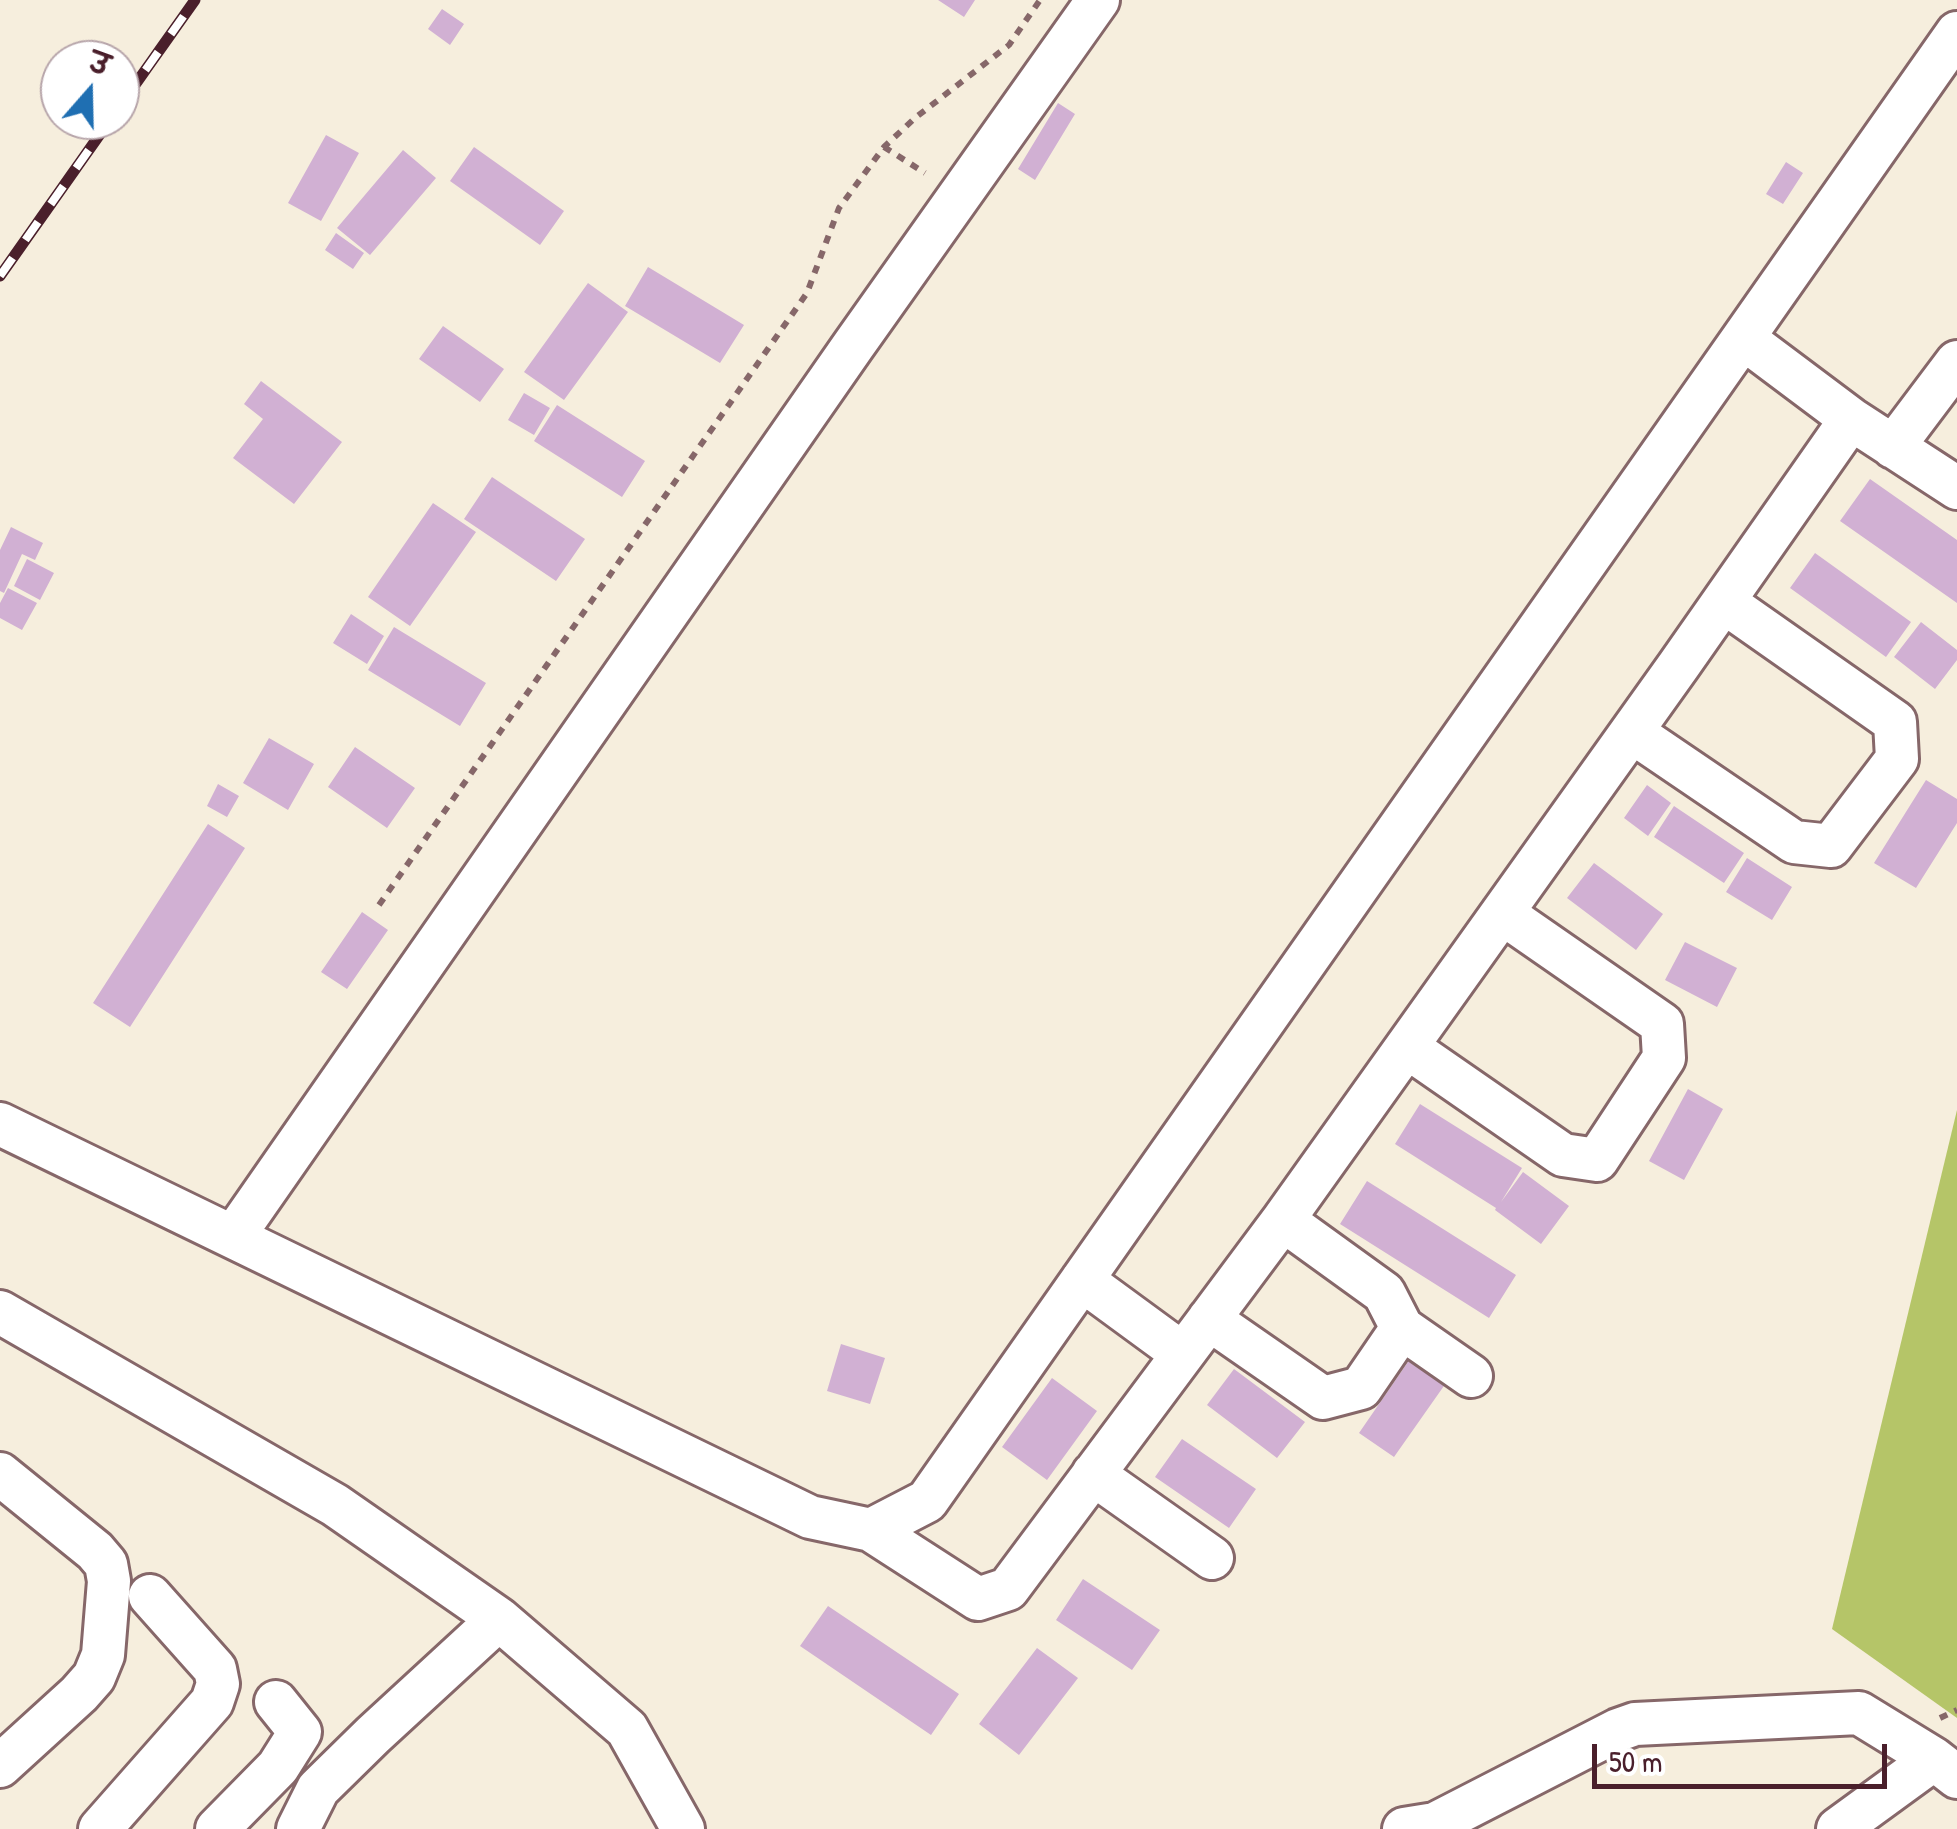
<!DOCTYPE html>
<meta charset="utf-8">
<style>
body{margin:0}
#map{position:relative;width:1957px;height:1829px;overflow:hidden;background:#f6eedd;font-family:"Patrick Hand","Playpen Sans Deva",sans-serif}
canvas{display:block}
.north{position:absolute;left:40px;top:40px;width:100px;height:100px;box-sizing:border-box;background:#fff;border:2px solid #b7a5aa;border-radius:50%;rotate:20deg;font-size:28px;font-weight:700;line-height:40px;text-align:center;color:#4a1f2b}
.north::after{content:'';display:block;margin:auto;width:35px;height:45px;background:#1f6fb2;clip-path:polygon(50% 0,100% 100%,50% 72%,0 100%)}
.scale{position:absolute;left:1592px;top:1744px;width:295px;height:45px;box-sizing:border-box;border:5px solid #4a1f2b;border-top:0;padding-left:12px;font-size:30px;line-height:35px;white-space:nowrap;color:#4a1f2b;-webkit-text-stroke:8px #fff;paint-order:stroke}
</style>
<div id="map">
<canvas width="1957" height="1829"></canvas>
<div class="north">उ</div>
<div class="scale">50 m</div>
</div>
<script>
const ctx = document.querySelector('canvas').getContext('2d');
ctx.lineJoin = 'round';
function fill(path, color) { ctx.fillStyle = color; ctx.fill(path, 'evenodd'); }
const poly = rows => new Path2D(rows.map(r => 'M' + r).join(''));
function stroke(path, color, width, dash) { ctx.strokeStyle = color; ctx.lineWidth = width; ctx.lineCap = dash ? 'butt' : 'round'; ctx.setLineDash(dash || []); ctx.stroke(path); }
fill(poly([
 [1957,1110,1957,1718,1832,1629]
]), '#b5c568');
fill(poly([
 [938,0,975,0,964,17],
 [442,9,464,24,450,45,428,29],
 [1058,103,1075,114,1035,180,1018,169],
 [326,135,359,153,321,221,288,203],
 [474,147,564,211,540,245,450,181],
 [403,150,436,178,370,255,337,228],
 [1786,162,1803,173,1783,204,1766,194],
 [336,233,364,253,353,269,325,250],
 [648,267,744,325,720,363,625,306],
 [588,283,628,312,564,400,524,372],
 [443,326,504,369,480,402,419,359],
 [261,381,342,442,294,504,233,458,263,419,244,404],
 [524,393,550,408,534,435,508,420],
 [557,405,645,461,622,497,534,441],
 [492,477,585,539,556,581,464,519],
 [1870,479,1957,540,1957,603,1840,521],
 [433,503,476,532,410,626,368,597],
 [11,527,43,543,35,560,22,554,4,593,0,591,0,550],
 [1815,553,1911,622,1886,657,1790,588],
 [27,559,54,573,40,600,14,586],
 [8,588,37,603,22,630,0,618,0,603],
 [351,614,384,636,367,664,333,643],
 [1921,622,1957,650,1957,660,1935,689,1894,657],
 [394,627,486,683,460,726,368,670],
 [269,738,314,764,288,810,243,783],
 [355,747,415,788,387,828,328,787],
 [1926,780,1957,799,1957,823,1916,888,1874,863],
 [218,784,239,796,227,817,207,806],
 [1647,785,1671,803,1648,836,1624,818],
 [1674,806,1744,853,1724,883,1654,837],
 [208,824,245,848,130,1027,93,1003],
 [1747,858,1792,887,1772,920,1726,892],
 [1594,863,1663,914,1636,950,1567,898],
 [362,912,388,930,347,989,321,972],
 [1685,942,1737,968,1717,1007,1665,980],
 [1688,1089,1723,1109,1684,1180,1649,1161],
 [1420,1104,1522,1168,1501,1202,1523,1172,1569,1206,1541,1244,1495,1210,1496,1208,1395,1144],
 [1367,1181,1516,1275,1489,1318,1340,1224],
 [841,1344,885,1358,870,1404,827,1391],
 [1410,1359,1446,1383,1394,1457,1359,1433],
 [1234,1369,1305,1422,1277,1458,1207,1405],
 [1052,1378,1097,1411,1047,1480,1002,1447],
 [1182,1439,1256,1489,1229,1528,1155,1477],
 [1083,1579,1160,1630,1132,1670,1056,1620],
 [828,1606,959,1694,931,1735,800,1646],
 [1037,1648,1078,1678,1019,1755,979,1724]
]), '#d1b0d3');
const minor = poly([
 [1743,338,1851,419,1957,488],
 [1893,447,1957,362],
 [1632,732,1794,842,1831,846,1897,759,1895,722,1724,602],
 [1407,1047,1563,1155,1597,1160,1664,1058,1662,1024,1502,913],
 [0,1124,810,1517,871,1530,927,1501,1957,33],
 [1283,1220,1384,1293,1402,1328,1471,1376],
 [233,1237,853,346,1098,0],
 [1082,1280,1183,1354],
 [0,1312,335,1505,499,1619,627,1729,683,1829],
 [1209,1319,1323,1398,1361,1388,1402,1328],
 [0,1474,95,1551,106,1564,109,1581,103,1655,94,1677,79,1694,0,1766],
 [1093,1474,1212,1558],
 [871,1530,978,1599,1008,1589,1283,1220,1679,665,1851,419],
 [100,1829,212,1702,218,1684,215,1669,150,1596],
 [217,1829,278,1767,300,1732,276,1702],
 [298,1829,318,1789,373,1735,499,1619],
 [1404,1829,1435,1824,1618,1730,1635,1724,1859,1713,1934,1759,1957,1777],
 [1838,1829,1934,1759]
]);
stroke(minor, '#866769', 48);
stroke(poly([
 [884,147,925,173],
 [379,905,807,293,839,208,884,147,915,118,1009,45,1040,0],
 [1940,1718,1957,1710]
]), '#866769', 6, [8, 8]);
stroke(minor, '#fff', 42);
const rail = poly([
 [120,106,195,0],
 [0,276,110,120]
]);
stroke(rail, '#4a1f2b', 11);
stroke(rail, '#fff', 8, [22]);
</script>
